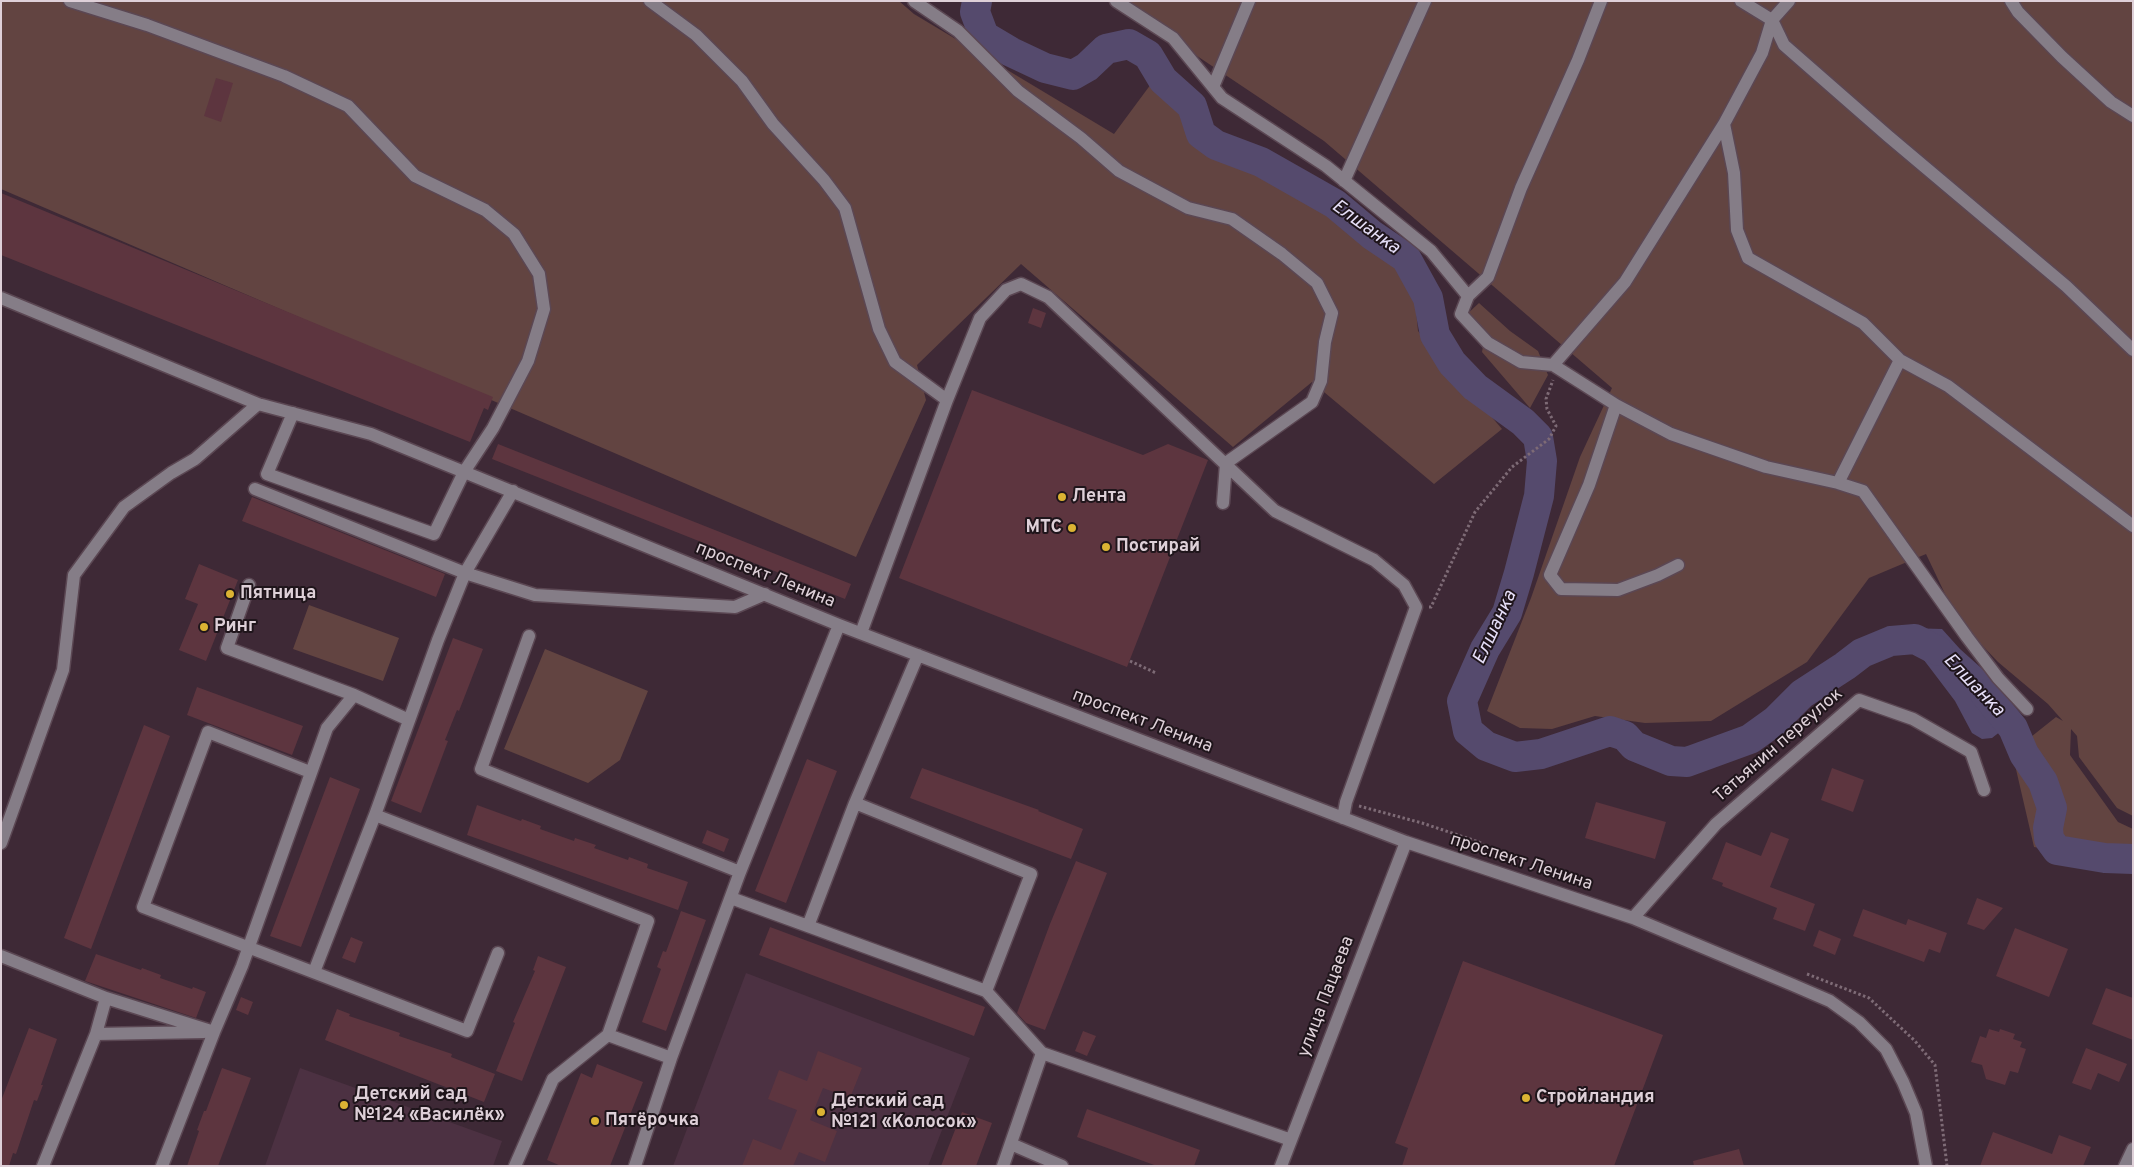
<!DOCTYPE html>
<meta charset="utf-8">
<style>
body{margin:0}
#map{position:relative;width:2134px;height:1167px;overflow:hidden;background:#3e2936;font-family:Overpass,sans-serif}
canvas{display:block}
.frame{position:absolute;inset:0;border:2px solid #ded0d8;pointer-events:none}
</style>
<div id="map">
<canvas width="2134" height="1167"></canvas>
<div class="frame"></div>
</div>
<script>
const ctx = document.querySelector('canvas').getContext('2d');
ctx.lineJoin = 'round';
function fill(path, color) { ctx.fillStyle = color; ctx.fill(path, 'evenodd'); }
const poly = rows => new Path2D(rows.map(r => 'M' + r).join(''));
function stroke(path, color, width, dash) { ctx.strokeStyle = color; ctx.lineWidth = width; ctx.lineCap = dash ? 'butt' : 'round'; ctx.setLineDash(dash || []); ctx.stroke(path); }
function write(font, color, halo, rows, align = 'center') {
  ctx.font = font + ' Overpass,sans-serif'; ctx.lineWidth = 4; ctx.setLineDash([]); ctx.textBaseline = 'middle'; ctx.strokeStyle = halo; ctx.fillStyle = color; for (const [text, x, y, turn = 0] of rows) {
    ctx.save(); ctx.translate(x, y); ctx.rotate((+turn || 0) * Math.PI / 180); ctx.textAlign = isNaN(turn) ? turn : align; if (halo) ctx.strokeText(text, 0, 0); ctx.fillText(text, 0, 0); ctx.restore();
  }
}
fill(poly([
 [746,973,970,1058,928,1166,673,1166],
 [300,1068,502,1141,493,1166,265,1166]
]), '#4c3142');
fill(poly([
 [1,1,899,1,914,14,1114,134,1151,84,1413,278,1418,331,1502,429,1434,484,1312,382,1233,447,1021,264,917,365,926,400,856,557,1,189],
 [1115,1,2133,1,2133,816,2117,808,2079,757,2077,736,2071,729,2070,755,2118,822,2133,829,2133,863,2034,847,2012,752,2056,717,2063,721,2048,704,1998,662,1957,619,1926,554,1869,578,1807,662,1711,721,1645,723,1595,716,1552,729,1520,728,1487,711,1531,598,1580,457,1612,388,1324,141],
 [1479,303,1510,331,1538,351,1548,375,1530,408,1482,352,1483,346,1466,315],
 [309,605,399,638,383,681,293,649],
 [545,649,648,691,620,760,588,783,504,749]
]), '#624441');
fill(poly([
 [1908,628,1942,629,1960,649,1988,674,2000,693,2012,704,2019,717,1992,738,1982,739,1972,733,1955,701,1930,668,1920,655,1912,651,1899,640]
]), '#554a6d');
stroke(poly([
 [977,1,975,12,984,36,1011,52,1045,68,1073,75,1087,67,1106,49,1129,44,1148,55,1163,80,1192,106,1201,134,1216,145,1261,162,1335,204,1372,235,1406,258,1428,298,1435,335,1452,363,1475,387,1523,422,1538,437,1542,461,1539,496,1519,573,1507,613,1485,649,1462,701,1468,731,1486,746,1515,757,1541,754,1610,731,1625,736,1634,746,1671,761,1687,762,1750,739,1775,721,1802,694,1845,666,1862,653,1891,641,1915,639,1938,651],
 [1985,694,2013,728,2024,754,2043,782,2052,808,2048,828,2049,839,2057,850,2105,858,2133,859]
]), '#554a6d', 30);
fill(poly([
 [216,78,233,83,221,122,204,116],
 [1,193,493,397,488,410,484,408,470,442,1,255],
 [1033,308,1046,313,1041,328,1028,323],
 [972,390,1143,455,1168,444,1208,460,1127,667,899,578],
 [498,444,851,584,845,599,492,459],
 [252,497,445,574,436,597,242,521],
 [199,564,238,580,206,661,179,650,198,604,185,599],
 [453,638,483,649,459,711,457,710,445,740,448,741,421,813,391,801],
 [197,687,303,726,292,755,187,715],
 [144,725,170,736,91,949,64,938],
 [807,759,837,771,786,903,755,891],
 [922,768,1039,810,1038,811,1083,829,1071,859,910,798],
 [1832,768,1864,780,1853,812,1821,800],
 [330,777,360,789,301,947,270,936],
 [1596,802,1666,822,1655,859,1585,838],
 [477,805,521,821,522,819,541,826,540,829,574,841,575,838,596,845,594,848,628,860,629,857,648,864,647,868,688,882,678,910,467,835],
 [707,830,729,839,724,852,702,843],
 [1771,832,1789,839,1770,887,1815,904,1805,931,1773,919,1777,908,1722,886,1723,883,1712,879,1726,842,1761,856],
 [1076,861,1107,873,1045,1030,1026,1023,1017,1013,1050,924],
 [1977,898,2003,908,1984,930,1967,924],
 [1863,909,1906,925,1908,919,1947,933,1940,953,1929,949,1924,962,1853,936],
 [681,911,706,920,666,1031,642,1022,661,969,657,967,663,951,666,952],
 [770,927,985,1007,974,1036,759,955],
 [2015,928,2068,949,2049,997,1996,976],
 [1819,930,1841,939,1835,955,1813,946],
 [351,937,363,942,355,963,342,958],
 [96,954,141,970,142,968,161,975,160,978,192,989,193,987,206,992,196,1018,85,981],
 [538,956,566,967,522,1081,496,1071,515,1023,513,1022,535,971,533,970],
 [1463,961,1663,1035,1614,1166,1402,1166,1408,1148,1395,1143],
 [2106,988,2133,998,2133,1040,2092,1024],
 [241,997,253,1002,248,1015,236,1010],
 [337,1009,350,1014,349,1016,400,1033,399,1036,452,1054,451,1057,495,1074,484,1102,325,1040],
 [29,1028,57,1039,41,1085,43,1085,37,1101,34,1100,16,1154,13,1153,9,1166,1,1166,1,1101],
 [1989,1029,1999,1032,2000,1029,2015,1034,2013,1039,2022,1042,2020,1047,2026,1049,2018,1073,2010,1071,2005,1085,1986,1079,1982,1065,1971,1062,1980,1036,1986,1038],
 [1083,1031,1096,1036,1087,1056,1075,1051],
 [2086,1048,2127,1064,2119,1082,2098,1073,2091,1090,2072,1083],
 [818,1051,862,1068,850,1098,823,1088,810,1120,837,1131,825,1162,799,1152,793,1166,742,1166,753,1139,781,1150,797,1110,768,1099,779,1070,807,1081],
 [597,1064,643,1082,610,1166,561,1166,547,1160,581,1073,592,1078],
 [222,1068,251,1078,218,1166,187,1166,199,1131,197,1130,204,1111,206,1111],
 [1087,1109,1200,1150,1194,1166,1157,1166,1077,1137],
 [962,1112,992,1123,976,1166,941,1166],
 [1993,1132,2052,1154,2059,1135,2091,1147,2083,1166,1980,1166],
 [1739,1149,1744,1166,1694,1166,1693,1161]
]), '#5d353f');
const minor = poly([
 [70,1,147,25,284,76,348,106,415,176,485,210,514,234,539,274,544,309,528,361,493,428,464,472,434,534,267,474,293,413],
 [650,1,696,35,742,81,773,124,824,180,845,208,879,329,895,362,947,400],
 [914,1,958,31,1018,91,1081,138,1119,171,1188,208,1232,219,1282,254,1317,283,1332,313,1325,342,1321,381,1312,402,1226,463,1223,503],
 [1116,1,1173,38,1222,98,1326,166,1431,251,1468,296,1461,314,1488,343,1521,362,1553,365,1616,405,1671,434,1766,467,1838,483,1900,360],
 [1741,1,1772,20,1784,45,1888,136,2066,286,2133,350],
 [2011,1,2018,12,2062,57,2111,102,2133,116],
 [1213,87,1249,1],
 [1724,124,1734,173,1737,230,1748,258,1863,323,1900,360,1948,386,2133,526],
 [1344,181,1425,1],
 [1468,296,1488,277,1521,188,1578,60,1601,1],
 [1,298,258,404,371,434,839,625,1406,842,1633,918,1793,985,1830,1001,1859,1022,1886,1049,1903,1082,1916,1113,1926,1166],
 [1553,365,1625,282,1724,124,1762,53,1772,20,1789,1],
 [1616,405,1589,485,1550,575,1561,589,1618,590,1658,575,1678,565],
 [1838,483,1863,491,1967,637,1998,678,2027,709],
 [255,489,465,573,535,595,735,607,765,594],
 [249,585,227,648,354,695,409,720],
 [861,633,947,400,980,318,1006,290,1021,284,1048,297,1275,511,1374,560,1404,585,1416,607,1346,802,1343,818],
 [529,636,481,769,740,872],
 [310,772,208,732,143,907,467,1031,498,953],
 [855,803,1031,874,986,991,1042,1053,1291,1140],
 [375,815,648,921,608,1035,553,1079,515,1166],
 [1,843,63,670,74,575,124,507,171,473,195,459,258,404],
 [731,898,986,991],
 [1633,918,1716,824,1859,700,1913,719,1971,752,1984,790],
 [808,926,855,803,918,655],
 [1,956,106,998,214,1032],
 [314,972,375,815,438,640,465,573,513,491],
 [96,1034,204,1032],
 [608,1035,671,1058,740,872,839,625],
 [1011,1144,1062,1166],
 [43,1166,96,1034,106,998],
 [162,1166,214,1032,242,966,327,728,354,695],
 [635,1166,671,1058],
 [1003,1166,1042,1053],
 [1281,1166,1406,842],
 [2125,1166,2133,1149]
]);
stroke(minor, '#5b4753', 15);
stroke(poly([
 [1429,607,1431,607,1475,512,1512,467,1549,439,1556,426,1547,409,1546,399,1553,380],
 [1130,661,1156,673],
 [1359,806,1422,823,1479,842,1517,862],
 [1807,974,1869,998,1915,1041,1935,1065,1947,1166]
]), '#7e6b76', 3, [2.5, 2.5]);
stroke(minor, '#857d87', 12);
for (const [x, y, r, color] of [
 [1062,497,5,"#dbb333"],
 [1072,528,5,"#dbb333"],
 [1106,547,5,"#dbb333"],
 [230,594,5,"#dbb333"],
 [204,627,5,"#dbb333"],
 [1526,1098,5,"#dbb333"],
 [344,1105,5,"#dbb333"],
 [821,1112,5,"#dbb333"],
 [595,1121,5,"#dbb333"]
]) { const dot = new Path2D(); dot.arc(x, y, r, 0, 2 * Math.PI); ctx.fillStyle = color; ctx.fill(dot); stroke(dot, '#1f151b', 2); }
write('bold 18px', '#ded0d8', '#1f151b', [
 ["Лента",1072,497],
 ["МТС",1062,528,"right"],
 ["Постирай",1116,547],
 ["Пятница",240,594],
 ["Ринг",214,627],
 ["Детский сад",354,1095],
 ["№124 «Василёк»",354,1116],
 ["Стройландия",1536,1098],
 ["Детский сад",831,1102],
 ["№121 «Колосок»",831,1123],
 ["Пятёрочка",605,1121]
], 'left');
write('18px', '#ded0d8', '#1f151b', [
 ["проспект Ленина",765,576,22],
 ["проспект Ленина",1142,722,21],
 ["Татьянин переулок",1779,746,-41],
 ["проспект Ленина",1521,863,18],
 ["улица Пацаева",1327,997,-69]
]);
write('italic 19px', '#e6dff8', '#1f151b', [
 ["Елшанка",1365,228,36],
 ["Елшанка",1496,628,-65],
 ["Елшанка",1973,686,46]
]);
</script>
